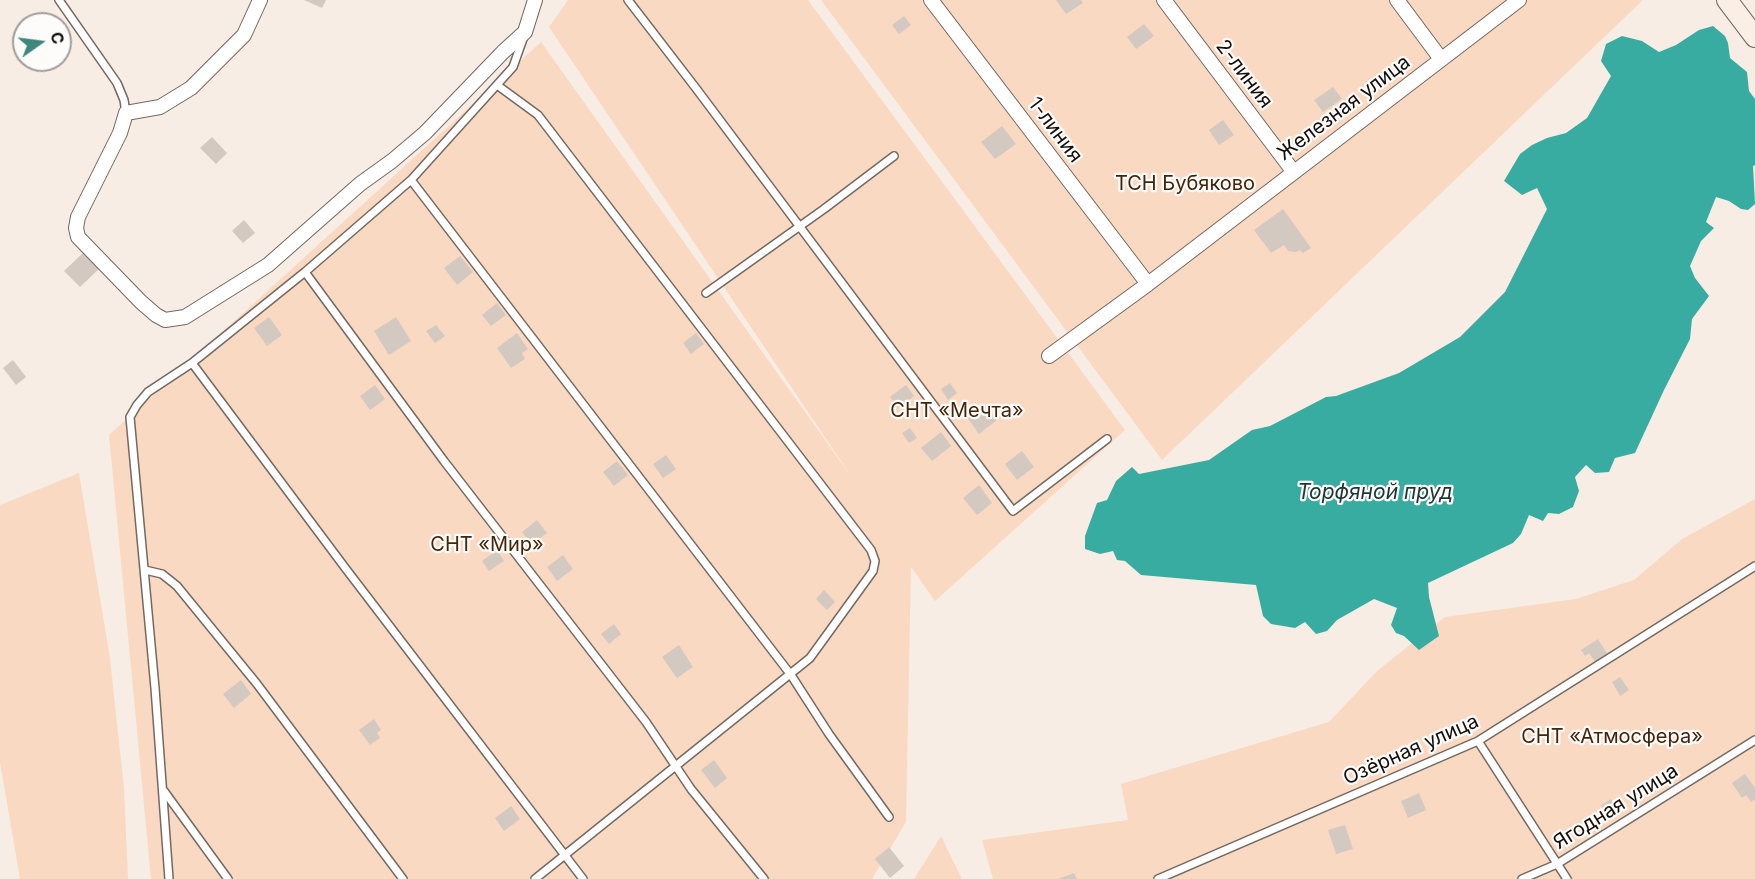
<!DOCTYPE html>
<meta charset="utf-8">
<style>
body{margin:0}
#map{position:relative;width:1755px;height:879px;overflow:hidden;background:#f8ede4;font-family:Inter,sans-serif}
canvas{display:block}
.north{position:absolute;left:12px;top:12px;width:60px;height:60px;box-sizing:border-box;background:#fefcfa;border:2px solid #a09d9b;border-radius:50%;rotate:76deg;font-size:16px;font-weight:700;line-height:24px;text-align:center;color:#130f0c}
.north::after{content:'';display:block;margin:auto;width:21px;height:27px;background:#3f867f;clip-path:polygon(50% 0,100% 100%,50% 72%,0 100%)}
</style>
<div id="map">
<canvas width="1755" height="879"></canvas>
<div class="north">С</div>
</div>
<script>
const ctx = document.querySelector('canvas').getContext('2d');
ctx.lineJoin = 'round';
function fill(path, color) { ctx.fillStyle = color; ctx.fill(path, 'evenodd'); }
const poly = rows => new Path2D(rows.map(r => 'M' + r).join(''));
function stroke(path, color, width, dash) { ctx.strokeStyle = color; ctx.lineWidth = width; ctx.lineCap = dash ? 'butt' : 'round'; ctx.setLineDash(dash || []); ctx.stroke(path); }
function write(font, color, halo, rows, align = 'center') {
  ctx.font = font + ' Inter,sans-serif'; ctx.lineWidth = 4.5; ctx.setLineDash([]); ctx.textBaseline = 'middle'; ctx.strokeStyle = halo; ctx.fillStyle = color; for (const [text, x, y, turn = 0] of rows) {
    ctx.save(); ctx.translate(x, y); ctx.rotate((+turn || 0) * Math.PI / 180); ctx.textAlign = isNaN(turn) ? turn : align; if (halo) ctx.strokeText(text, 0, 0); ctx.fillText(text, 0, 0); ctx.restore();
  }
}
fill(poly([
 [568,0,808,0,1125,430,935,601,911,567,906,822,872,879,151,879,109,435,541,42,853,479,549,27],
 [821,0,1643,0,1162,460],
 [79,473,110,658,124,788,128,879,20,879,0,762,0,505],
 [1755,499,1755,879,993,879,982,840,1128,820,1121,784,1329,722,1377,671,1445,617,1576,599,1634,580,1682,539],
 [941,836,962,879,914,879]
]), '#f9d9c2');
fill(poly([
 [1713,26,1725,36,1728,43,1730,58,1747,72,1749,91,1755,99,1755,165,1753,166,1755,204,1748,210,1741,209,1729,201,1716,197,1706,222,1714,228,1701,241,1690,266,1695,278,1709,296,1692,319,1690,339,1664,390,1635,453,1615,458,1609,472,1595,473,1586,465,1575,477,1579,491,1573,507,1559,514,1548,513,1543,521,1529,515,1521,534,1513,543,1428,583,1429,597,1439,636,1419,650,1404,636,1396,633,1391,625,1397,608,1374,599,1337,620,1327,631,1316,634,1305,622,1295,628,1271,624,1263,616,1256,585,1141,575,1125,561,1117,560,1113,551,1100,554,1085,549,1085,536,1097,503,1107,500,1116,481,1132,467,1139,474,1209,460,1252,430,1270,426,1326,397,1336,396,1399,373,1460,337,1505,292,1547,209,1537,188,1522,195,1504,181,1520,154,1532,145,1547,138,1566,133,1587,118,1611,76,1601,61,1606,44,1622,36,1642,41,1659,52,1676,45,1699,30]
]), '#39aca2');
fill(poly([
 [304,0,326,0,322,8],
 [1056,0,1081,0,1083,3,1066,14],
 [904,16,911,25,899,34,892,25],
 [1144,24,1154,36,1136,49,1127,37],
 [1333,87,1342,99,1323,112,1314,100],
 [1223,120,1234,135,1219,145,1209,130],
 [1002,126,1016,144,995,159,981,142],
 [212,137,227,153,216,164,200,148],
 [1283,209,1311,248,1303,253,1300,250,1296,252,1288,251,1284,245,1271,253,1254,230],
 [244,220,255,233,243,243,232,231],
 [85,251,101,267,80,287,64,271],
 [460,256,473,272,457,285,444,268],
 [497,303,506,315,491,326,482,315],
 [269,317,282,335,267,346,254,328],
 [396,317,411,341,389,355,374,331],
 [436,325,445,336,435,343,426,331],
 [517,333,528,349,522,353,525,359,511,368,497,348],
 [696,333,704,344,691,354,683,343],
 [13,360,26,377,16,385,3,368],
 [950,383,957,393,948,400,941,389],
 [375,385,385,399,370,410,360,396],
 [906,385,914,396,898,408,890,397],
 [985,404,997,420,979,434,967,417],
 [910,428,917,438,909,443,902,433],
 [941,432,951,446,932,461,921,448],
 [1022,451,1034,467,1017,480,1005,464],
 [666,455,676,469,663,478,653,464],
 [617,461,628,475,614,486,603,472],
 [979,485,992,503,977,515,963,498],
 [537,520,547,533,532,544,522,532],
 [497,550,504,561,489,571,482,561],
 [563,555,573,569,557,581,547,567],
 [824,590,835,602,827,610,816,599],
 [614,624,621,634,609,644,601,634],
 [1598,639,1608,655,1596,663,1589,653,1585,656,1581,650],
 [679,645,693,667,677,678,662,657],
 [1620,677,1629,690,1620,696,1612,682],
 [241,680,251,694,234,708,223,694],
 [374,719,381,730,377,733,380,738,370,745,359,730],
 [714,760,727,778,715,788,701,770],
 [1745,774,1755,788,1755,799,1751,802,1746,795,1742,798,1732,783],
 [1419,793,1426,810,1408,818,1401,801],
 [1611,799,1619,811,1609,818,1601,805],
 [511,806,520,819,504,831,495,818],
 [1345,825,1353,849,1336,854,1328,830],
 [889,847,904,866,890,878,875,859],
 [1074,873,1077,879,1058,879]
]), '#d4c9c1');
const lane = poly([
 [59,0,117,83,124,100,126,113],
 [628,0,695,87,1013,511,1107,439],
 [497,85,538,115,871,550,875,561,873,571,810,658,535,879],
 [411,180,791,675,829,734,889,817],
 [305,272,444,461,646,722,691,789,764,879],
 [706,293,824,209,894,156],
 [192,363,346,569,583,879],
 [145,570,162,574,177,586,257,684,403,879],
 [1478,741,1567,879],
 [164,791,228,879],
 [169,879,155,688,130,417,137,405,148,392,192,363,305,272,411,180,513,67,524,36],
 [1158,879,1478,741,1755,566],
 [1522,879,1557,864,1755,740]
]);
const street = poly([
 [260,0,244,35,191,88,160,107,126,113,120,133,78,217,76,228,78,237,141,302,156,315,165,320,185,317,268,265,360,184,392,161,425,133,503,52,525,32,535,0],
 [931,0,1148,284],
 [1164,0,1293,171],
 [1397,0,1441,59],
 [1049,356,1148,284,1519,0]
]);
const secondary = poly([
 [1727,0,1755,37]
]);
stroke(lane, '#736962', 10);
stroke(street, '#736962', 16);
stroke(secondary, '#736962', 22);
stroke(lane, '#fff', 7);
stroke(street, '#fff', 14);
stroke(secondary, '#fbeee4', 20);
write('20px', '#130f0c', '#fefcfa', [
 ["2-линия",1244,74,53],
 ["Железная улица",1344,108,-37],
 ["1-линия",1055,130,53],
 ["Озёрная улица",1411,750,-24],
 ["Ягодная улица",1616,807,-32]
]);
write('20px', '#452508', '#fefcfa', [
 ["ТСН Бубяково",1185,184],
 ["СНТ «Мечта»",957,411],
 ["СНТ «Мир»",487,545],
 ["СНТ «Атмосфера»",1612,737]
]);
write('italic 21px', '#1e3735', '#fefcfa', [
 ["Торфяной пруд",1375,493]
]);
</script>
